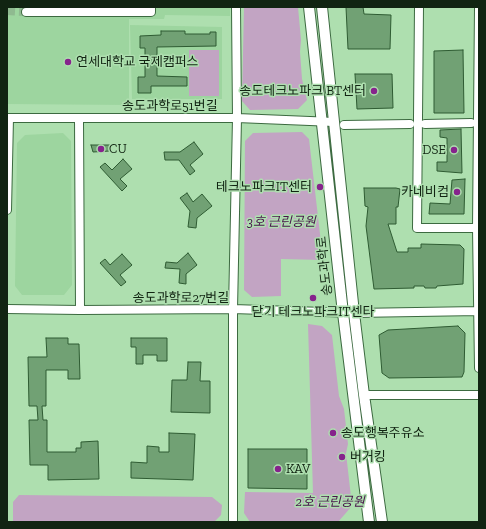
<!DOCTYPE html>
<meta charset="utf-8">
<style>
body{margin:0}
#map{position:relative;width:486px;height:529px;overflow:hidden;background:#aedfaf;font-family:"Zilla Slab",serif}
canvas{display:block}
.frame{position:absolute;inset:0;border:8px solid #112412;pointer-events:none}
</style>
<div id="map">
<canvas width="486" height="529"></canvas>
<div class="frame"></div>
</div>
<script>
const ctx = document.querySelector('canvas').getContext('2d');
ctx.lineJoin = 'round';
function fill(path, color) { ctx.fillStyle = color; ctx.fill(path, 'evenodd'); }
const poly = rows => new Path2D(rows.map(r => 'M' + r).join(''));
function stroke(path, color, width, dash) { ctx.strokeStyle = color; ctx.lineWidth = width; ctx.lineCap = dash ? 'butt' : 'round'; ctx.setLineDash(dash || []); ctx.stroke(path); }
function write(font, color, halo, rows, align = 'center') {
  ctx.font = font + ' "Zilla Slab","Noto Sans KR",serif'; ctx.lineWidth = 3; ctx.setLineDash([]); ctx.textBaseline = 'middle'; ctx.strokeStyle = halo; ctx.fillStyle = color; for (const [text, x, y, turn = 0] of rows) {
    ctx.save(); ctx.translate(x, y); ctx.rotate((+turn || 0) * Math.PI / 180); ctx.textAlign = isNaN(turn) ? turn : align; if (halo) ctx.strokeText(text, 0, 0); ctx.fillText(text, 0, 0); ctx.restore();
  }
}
fill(poly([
 [7,7,230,7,230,16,165,15,164,19,129,19,129,105,7,104],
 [130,25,222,27,222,99,132,99],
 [63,133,71,141,72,285,64,295,22,295,15,286,17,143,25,135]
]), '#9dd59f');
fill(poly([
 [244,7,298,7,301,40,300,52,302,79,307,100,298,109,250,110,242,101],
 [189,50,219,50,219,96,189,96],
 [302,132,309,139,323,260,281,259,281,296,252,297,244,290,245,141,253,133],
 [308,324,322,326,332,335,339,396,344,409,348,444,346,453,352,506,338,522,250,522,244,513,245,492,313,493],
 [19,495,212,497,222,505,221,515,214,522,15,522,13,521,13,502]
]), '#c2a4c3');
const building = poly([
 [346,7,363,7,364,14,391,15,390,49,348,49,346,7],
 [161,31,185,31,185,34,210,34,210,32,216,32,216,46,157,47,157,76,187,77,187,86,151,86,151,93,138,93,138,77,145,77,145,48,140,48,140,36,161,35,161,31],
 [463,50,464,113,434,113,434,51,463,50],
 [355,74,392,74,393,108,357,109,355,74],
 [461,129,462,173,437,171,437,162,447,162,447,138,440,137,440,130,461,129],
 [194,142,203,154,190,165,195,171,190,175,179,160,165,160,164,152,180,152,194,142],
 [91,145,110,145,110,151,93,152,91,145],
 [123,159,132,169,120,179,127,186,122,191,100,167,105,163,112,170,123,159],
 [465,179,464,214,429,214,430,203,450,204,452,180,465,179],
 [364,188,396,188,400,189,398,207,396,207,396,224,388,224,397,252,408,252,408,248,421,248,421,244,460,245,464,249,463,284,437,286,436,288,425,288,424,286,414,286,414,288,374,289,366,226,368,207,365,206,364,188],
 [187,193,193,202,202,194,212,206,197,218,196,228,188,227,190,211,180,198,187,193],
 [188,253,197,265,186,274,186,284,179,283,180,269,165,268,166,262,177,263,188,253],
 [122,254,132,265,120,275,126,282,121,286,100,263,105,259,110,265,122,254],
 [458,326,465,333,464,372,462,377,389,378,382,373,379,335,388,330,458,326],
 [46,338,68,338,68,344,79,344,80,379,68,379,68,370,46,370,46,406,42,406,43,420,47,420,47,452,76,452,76,448,81,448,81,442,98,441,99,479,48,480,48,465,30,465,29,420,38,420,37,406,29,406,28,357,47,357,46,338],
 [131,338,167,338,167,361,157,361,157,355,143,355,143,364,136,364,136,347,131,347,131,338],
 [188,362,201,362,200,381,210,381,210,413,171,412,172,380,187,380,188,362],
 [169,433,195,434,193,480,131,478,131,462,147,463,147,446,159,447,159,452,169,452,169,433],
 [248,449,307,449,307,489,248,488,248,449]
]);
fill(building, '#71a174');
stroke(building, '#2e5b32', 1);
stroke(poly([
 [7,11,26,12]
]), '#8fba90', 8, [8, 4]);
const minor = poly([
 [419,7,417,228,479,228],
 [479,7,477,228,479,368],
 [26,12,151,12,151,7],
 [7,118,237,118,334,122],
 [79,118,80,310],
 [425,124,471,123],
 [344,125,410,124],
 [7,210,9,118],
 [7,309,80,310,233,309,354,313,479,311],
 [364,395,479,395],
 [233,522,233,309,237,118,236,7]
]);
const major = poly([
 [309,7,343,313,369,522],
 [322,7,354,313,364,395,382,522]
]);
stroke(minor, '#3c6a40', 10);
stroke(major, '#3c6a40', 12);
stroke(minor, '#fff', 8);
stroke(major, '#fff', 10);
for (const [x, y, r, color] of [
 [68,62,4,"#86238c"],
 [374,91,4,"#86238c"],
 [101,149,4,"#86238c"],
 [454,150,4,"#86238c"],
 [320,187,4,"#86238c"],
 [457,192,4,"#86238c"],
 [313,298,4,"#86238c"],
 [333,433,4,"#86238c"],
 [342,457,4,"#86238c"],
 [278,469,4,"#86238c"]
]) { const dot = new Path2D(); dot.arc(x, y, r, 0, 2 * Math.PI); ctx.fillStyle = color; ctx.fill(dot); stroke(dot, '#aedfaf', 1.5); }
write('13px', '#112412', '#aedfaf', [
 ["연세대학교 국제캠퍼스",76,62],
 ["송도테크노파크 BT센터",366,91,"right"],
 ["CU",109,149],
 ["DSE",446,150,"right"],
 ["테크노파크IT센터",312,187,"right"],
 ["카네비컴",449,192,"right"],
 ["닫기 테크노파크IT센타",313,312,"center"],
 ["송도행복주유소",341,433],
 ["버거킹",350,457],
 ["KAV",286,469]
], 'left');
write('13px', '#112412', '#aedfaf', [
 ["송도과학로51번길",170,106],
 ["송도과학로",325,266,-96],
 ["송도과학로27번길",181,298]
]);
write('italic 13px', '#47124a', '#aedfaf', [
 ["3호 근린공원",281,222],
 ["2호 근린공원",330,502]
]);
</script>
